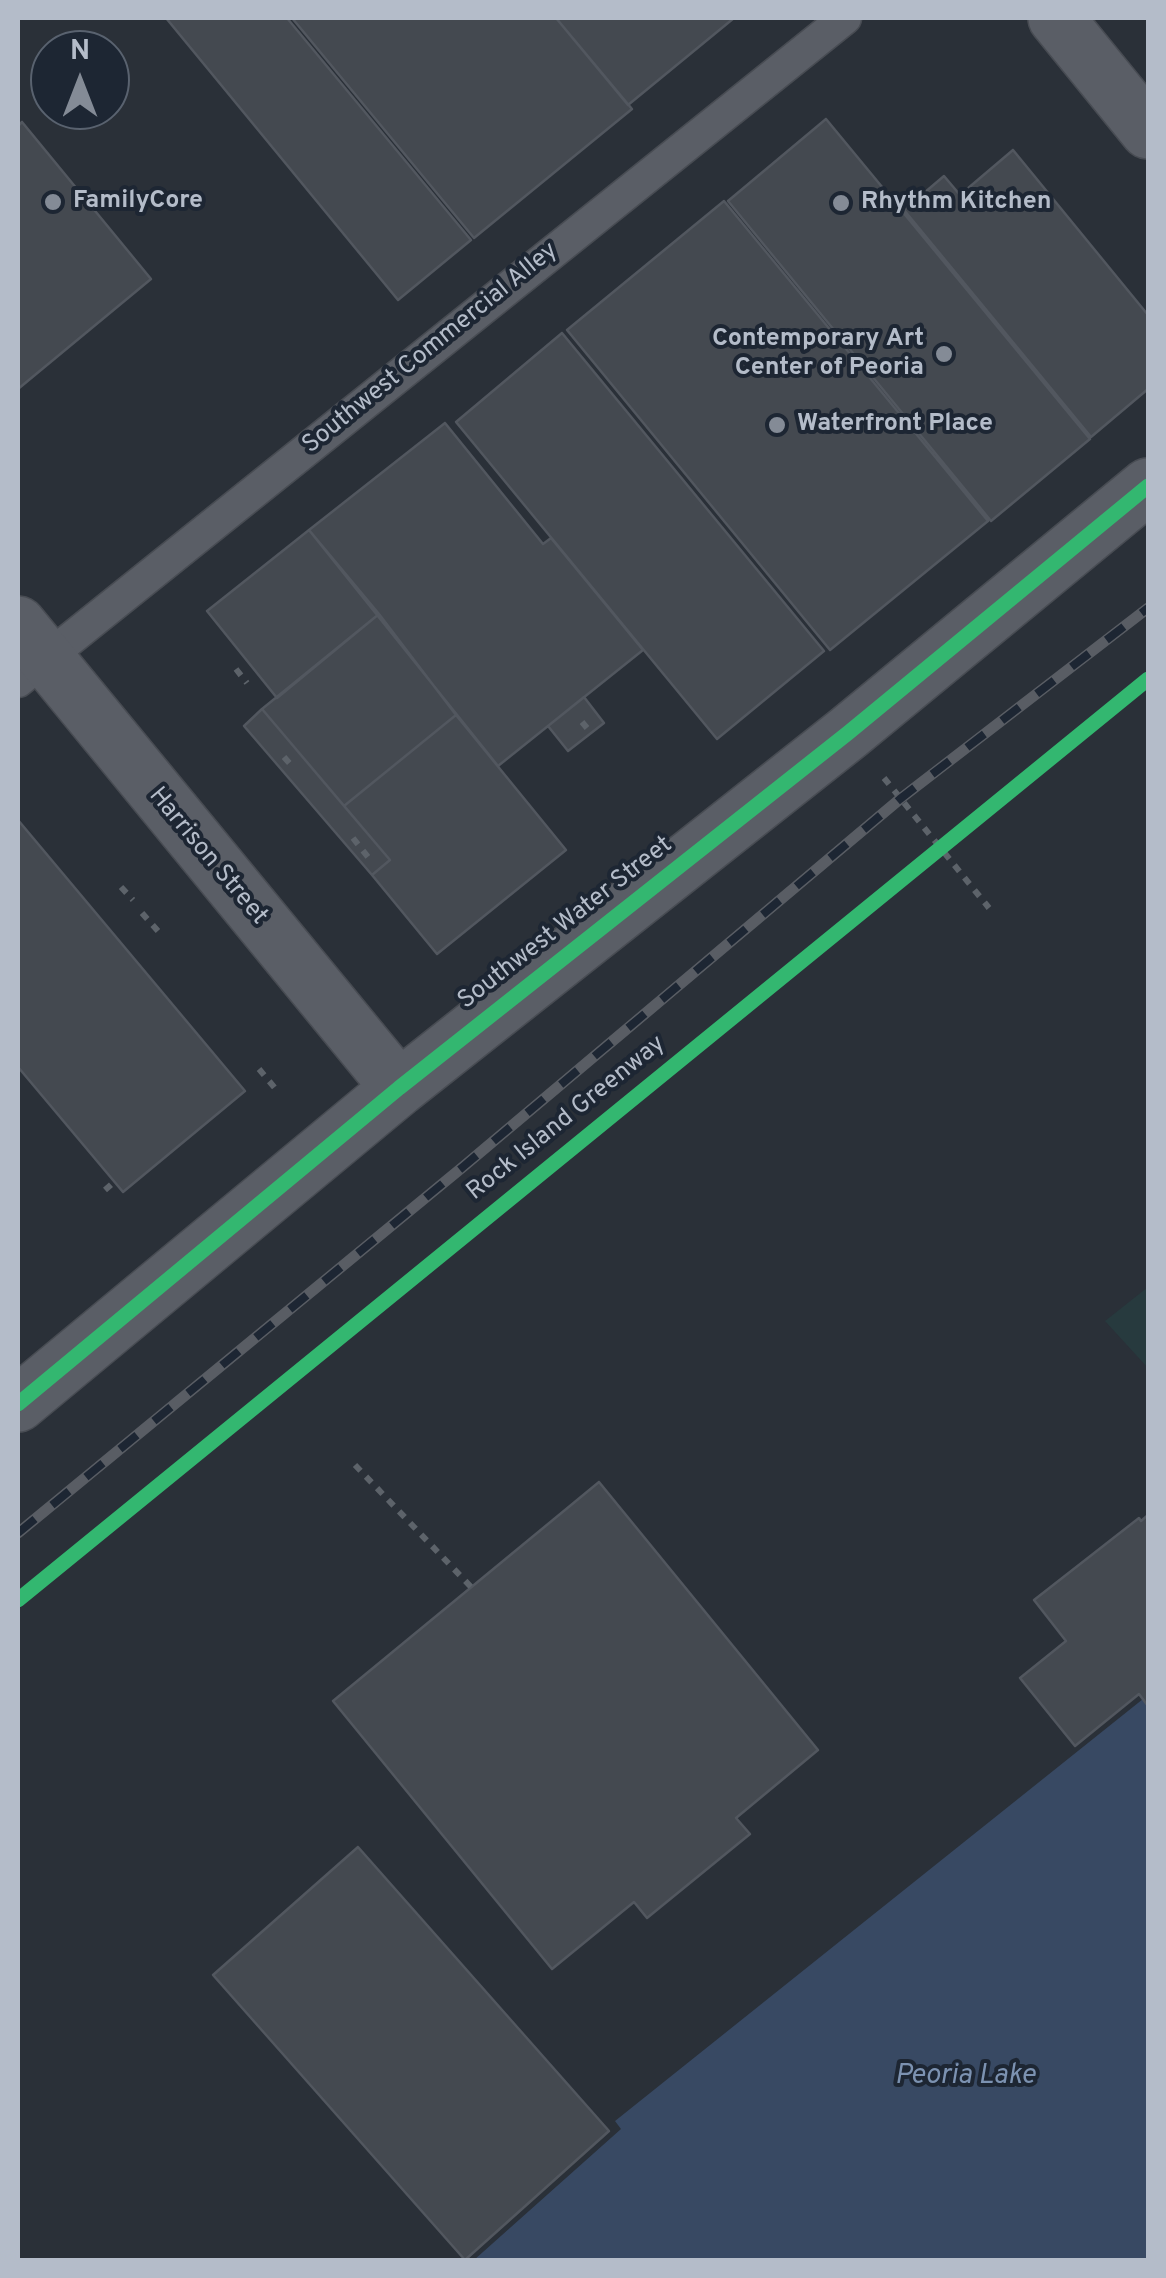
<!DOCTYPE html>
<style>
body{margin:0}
#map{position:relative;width:1166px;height:2278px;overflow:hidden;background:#2a3038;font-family:Overpass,sans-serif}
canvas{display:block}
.frame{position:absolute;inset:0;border:20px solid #b4bcc9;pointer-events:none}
.north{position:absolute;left:30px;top:30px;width:100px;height:100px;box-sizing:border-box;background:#1d2633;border:2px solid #59626f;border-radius:50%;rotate:0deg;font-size:28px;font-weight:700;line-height:40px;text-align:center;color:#b4bcc9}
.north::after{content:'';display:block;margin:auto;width:35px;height:45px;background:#848b96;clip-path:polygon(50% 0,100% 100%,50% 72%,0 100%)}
</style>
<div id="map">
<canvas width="1166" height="2278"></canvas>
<div class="frame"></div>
<div class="north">N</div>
</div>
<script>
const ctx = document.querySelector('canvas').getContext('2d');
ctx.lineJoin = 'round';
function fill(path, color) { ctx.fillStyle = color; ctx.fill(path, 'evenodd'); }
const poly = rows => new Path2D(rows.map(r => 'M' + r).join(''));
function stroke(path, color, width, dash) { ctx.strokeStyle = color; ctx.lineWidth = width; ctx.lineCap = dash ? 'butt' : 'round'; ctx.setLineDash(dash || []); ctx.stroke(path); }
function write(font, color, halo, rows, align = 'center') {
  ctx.font = font + ' Overpass,sans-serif'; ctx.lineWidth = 8; ctx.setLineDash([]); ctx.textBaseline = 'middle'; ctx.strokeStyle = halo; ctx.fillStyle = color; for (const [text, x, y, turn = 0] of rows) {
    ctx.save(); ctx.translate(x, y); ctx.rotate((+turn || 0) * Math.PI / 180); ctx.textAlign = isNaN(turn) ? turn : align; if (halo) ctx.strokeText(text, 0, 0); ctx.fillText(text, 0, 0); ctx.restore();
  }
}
fill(poly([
 [1148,1287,1148,1368,1105,1321]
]), '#273a3e');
fill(poly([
 [1148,1695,1148,2260,474,2260,621,2129,615,2121]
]), '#384963');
const building = poly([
 [166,18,287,18,471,240,398,300,166,18],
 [292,18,556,18,632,109,474,238,292,18],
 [556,18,734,18,628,105,556,18],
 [826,119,1090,439,991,521,728,201,826,119],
 [22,122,151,279,18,389,18,126,22,122],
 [1013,150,1148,315,1148,389,1091,437,904,210,944,176,960,195,1013,150],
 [724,201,988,521,830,650,567,330,724,201],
 [562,333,824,651,717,739,456,422,562,333],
 [445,423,543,544,551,538,643,650,498,766,309,530,445,423],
 [309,530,379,614,277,698,207,611,309,530],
 [379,614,456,715,344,806,262,709,379,614],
 [584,697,604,723,568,751,548,726,584,697],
 [262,709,390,860,372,875,244,726,262,709],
 [456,715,566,850,437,954,372,875,390,860,344,806,456,715],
 [18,820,245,1091,123,1192,18,1067,18,820],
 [599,1482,818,1750,736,1818,750,1834,647,1918,634,1902,552,1969,333,1701,599,1482],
 [1148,1515,1148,1706,1139,1694,1075,1746,1020,1678,1066,1641,1034,1600,1139,1518,1141,1521,1148,1515],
 [358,1847,609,2131,465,2260,213,1975,358,1847]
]);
fill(building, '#444950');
stroke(building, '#52575f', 2.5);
const lane = poly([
 [18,681,845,18]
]);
const street = poly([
 [1056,18,1148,131],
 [18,624,399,1088],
 [18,1404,399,1088,848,733,1148,486]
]);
stroke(lane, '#484c53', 35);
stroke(street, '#484c53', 58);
stroke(poly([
 [236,669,247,683],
 [582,722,587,728],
 [284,757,291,765],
 [884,778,989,908],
 [353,838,368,857],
 [121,887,133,900],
 [142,913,158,931],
 [259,1069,279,1093],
 [105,1190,114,1182],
 [355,1465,472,1588]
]), '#5d636a', 6, [8, 8]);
stroke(lane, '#5a5e66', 32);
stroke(street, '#5a5e66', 55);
const rail = poly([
 [18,1533,464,1166,900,799,1148,608]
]);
stroke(rail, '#595d64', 11);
stroke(rail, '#1d2633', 8, [22]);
stroke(poly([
 [18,1404,399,1088,848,733,1148,486],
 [18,1600,1148,679]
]), '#33b770', 15);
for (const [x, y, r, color] of [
 [53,202,10,"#848b96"],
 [841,203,10,"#848b96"],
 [944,354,10,"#848b96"],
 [777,425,10,"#848b96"]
]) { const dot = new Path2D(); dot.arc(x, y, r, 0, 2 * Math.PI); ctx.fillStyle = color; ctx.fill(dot); stroke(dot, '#1d2633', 4); }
write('bold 25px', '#b4bcc9', '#1d2633', [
 ["FamilyCore",73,202],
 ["Rhythm Kitchen",861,203],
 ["Contemporary Art",924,340,"right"],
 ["Center of Peoria",924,369,"right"],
 ["Waterfront Place",797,425]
], 'left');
write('25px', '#b4bcc9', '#1d2633', [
 ["Southwest Commercial Alley",431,349,-39],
 ["Harrison Street",207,857,50],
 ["Southwest Water Street",566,924,-38],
 ["Rock Island Greenway",567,1119,-39]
]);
write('italic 28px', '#7c92b1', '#1d2633', [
 ["Peoria Lake",965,2077]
]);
</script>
